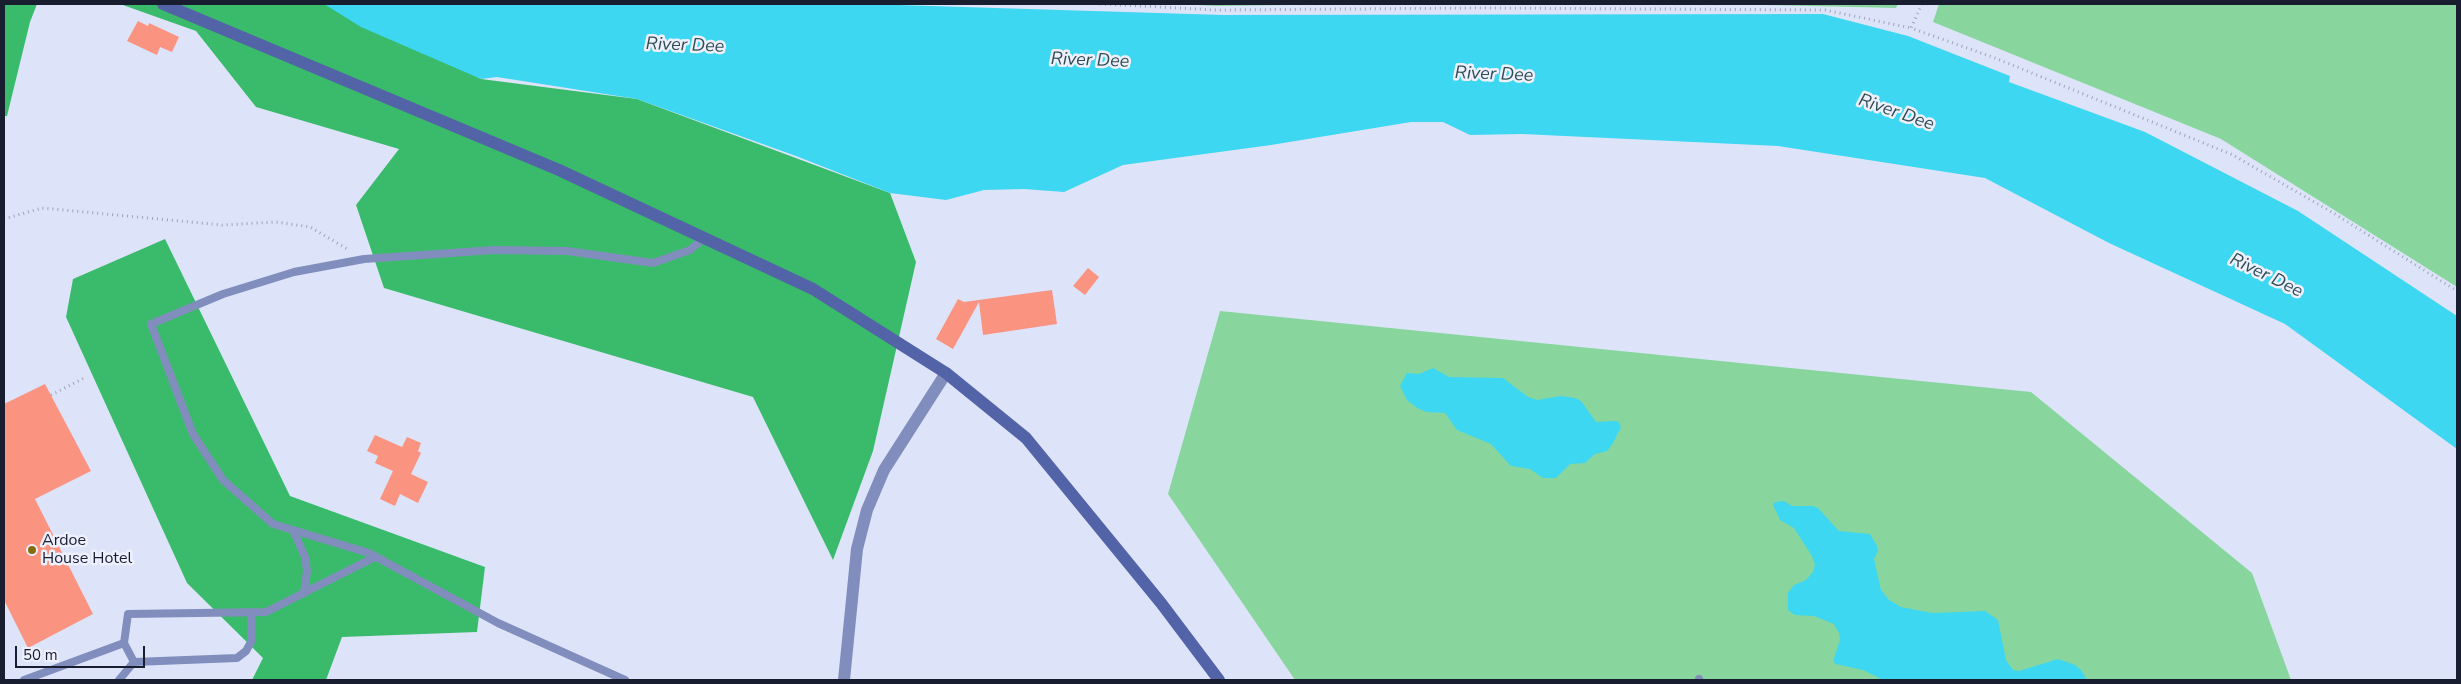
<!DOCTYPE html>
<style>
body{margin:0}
#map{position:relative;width:2461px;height:684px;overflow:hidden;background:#dde4fa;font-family:"Nunito Sans",sans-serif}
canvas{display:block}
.frame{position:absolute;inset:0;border:5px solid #181d30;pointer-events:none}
.scale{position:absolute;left:15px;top:646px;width:130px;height:22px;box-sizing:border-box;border:2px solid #181d30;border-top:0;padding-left:6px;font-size:15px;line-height:18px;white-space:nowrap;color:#181d30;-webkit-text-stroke:4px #eef1fd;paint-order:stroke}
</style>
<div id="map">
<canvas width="2461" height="684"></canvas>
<div class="frame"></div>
<div class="scale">50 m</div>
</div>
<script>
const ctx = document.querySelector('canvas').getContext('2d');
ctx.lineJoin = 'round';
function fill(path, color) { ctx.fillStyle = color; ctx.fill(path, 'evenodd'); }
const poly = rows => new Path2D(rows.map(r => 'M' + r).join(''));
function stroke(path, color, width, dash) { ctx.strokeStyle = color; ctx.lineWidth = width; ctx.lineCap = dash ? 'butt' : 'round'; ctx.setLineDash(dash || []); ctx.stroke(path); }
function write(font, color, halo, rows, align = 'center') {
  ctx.font = font + ' "Nunito Sans",sans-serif'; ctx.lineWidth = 5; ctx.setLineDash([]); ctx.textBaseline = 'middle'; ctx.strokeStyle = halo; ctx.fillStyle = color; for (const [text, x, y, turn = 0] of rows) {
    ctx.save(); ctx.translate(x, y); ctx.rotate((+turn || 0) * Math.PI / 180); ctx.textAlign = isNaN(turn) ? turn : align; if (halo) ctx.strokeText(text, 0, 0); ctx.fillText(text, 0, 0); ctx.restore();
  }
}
fill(poly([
 [1179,4,1362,4,1216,6],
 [1724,4,1898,4,1896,8],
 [1939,4,2457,4,2457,287,2221,139,1933,22],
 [1220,311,2031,392,2252,573,2291,680,1295,680,1168,494]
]), '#88d69e');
fill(poly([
 [4,4,37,4,30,22,7,116,4,116],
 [120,4,339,4,481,79,637,99,890,193,916,262,873,451,833,560,753,397,384,288,356,205,399,149,256,107,196,31],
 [165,239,290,496,485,567,477,632,342,637,326,680,252,680,263,658,187,583,66,317,73,279]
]), '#3abb6b');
fill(poly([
 [324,4,866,4,1223,15,1823,14,1908,36,2010,76,2009,82,2145,132,2298,211,2457,316,2457,449,2285,324,2109,243,1985,178,1778,146,1522,134,1470,135,1443,122,1411,122,1271,145,1123,165,1064,192,1024,189,984,190,946,200,890,193,796,156,637,99,497,77,481,79,361,27],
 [1433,368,1449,377,1503,378,1528,397,1537,400,1561,396,1575,398,1581,401,1596,422,1614,421,1619,422,1621,427,1612,445,1607,451,1595,454,1585,463,1570,464,1556,478,1543,478,1530,469,1511,466,1491,444,1457,430,1445,413,1427,412,1417,408,1407,400,1400,386,1407,373,1419,374],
 [1784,501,1792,506,1813,506,1818,508,1839,531,1870,534,1877,546,1878,551,1874,559,1881,590,1889,600,1901,607,1932,613,1985,611,1998,620,2006,660,2013,670,2019,671,2058,659,2075,665,2081,670,2087,680,1883,680,1863,670,1836,664,1833,661,1840,640,1839,633,1834,624,1814,616,1795,615,1788,610,1788,593,1794,585,1806,580,1813,572,1815,565,1812,556,1794,528,1780,520,1773,505,1775,502]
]), '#3dd7f2');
fill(poly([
 [138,21,148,26,149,23,179,37,172,52,160,47,157,55,127,41],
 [1088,268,1099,277,1085,295,1073,286],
 [1052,290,1057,324,983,335,979,302,953,349,936,339,958,299,964,302],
 [45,384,91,471,35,499,93,614,28,648,4,600,4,404],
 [375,435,402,447,407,437,421,443,418,451,421,453,411,474,428,482,418,503,400,494,395,506,380,499,393,471,375,463,378,456,367,451]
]), '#fa937f');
stroke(poly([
 [1100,4,1217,10,1482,8,1825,10,1911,28],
 [1922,4,1911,28,1995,58,2233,155,2335,214,2457,291],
 [4,219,42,208,222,225,276,222,310,227,349,250],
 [51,395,86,377]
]), '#9ea4b9', 3, [1, 4]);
stroke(poly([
 [293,530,305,557,307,571,304,593],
 [124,643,134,662,237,658,246,651,251,642,251,612],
 [1699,679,1699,680],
 [24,680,124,643,128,614,266,612,375,557],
 [119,680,134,662],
 [625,680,498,623,369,553,273,524,223,480,193,434,151,324,223,294,294,272,364,259,494,250,567,251,653,263,690,250,704,238]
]), '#818ebd', 8);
stroke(poly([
 [844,680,857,549,867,510,884,470,946,373]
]), '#818ebd', 12);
stroke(poly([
 [163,4,559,170,813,289,946,373,1026,438,1161,603,1219,680]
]), '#5363a7', 12);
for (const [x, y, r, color] of [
 [32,550,5,"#866d0b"]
]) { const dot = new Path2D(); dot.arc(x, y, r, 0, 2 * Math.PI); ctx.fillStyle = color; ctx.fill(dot); stroke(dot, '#eef1fd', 2); }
write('16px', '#181d30', '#eef1fd', [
 ["Ardoe",42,541],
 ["House Hotel",42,559]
], 'left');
write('italic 18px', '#2e4d53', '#eef1fd', [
 ["River Dee",685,46,2],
 ["River Dee",1090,61,2],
 ["River Dee",1494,75,2],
 ["River Dee",1896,113,19],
 ["River Dee",2266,276,26]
]);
</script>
